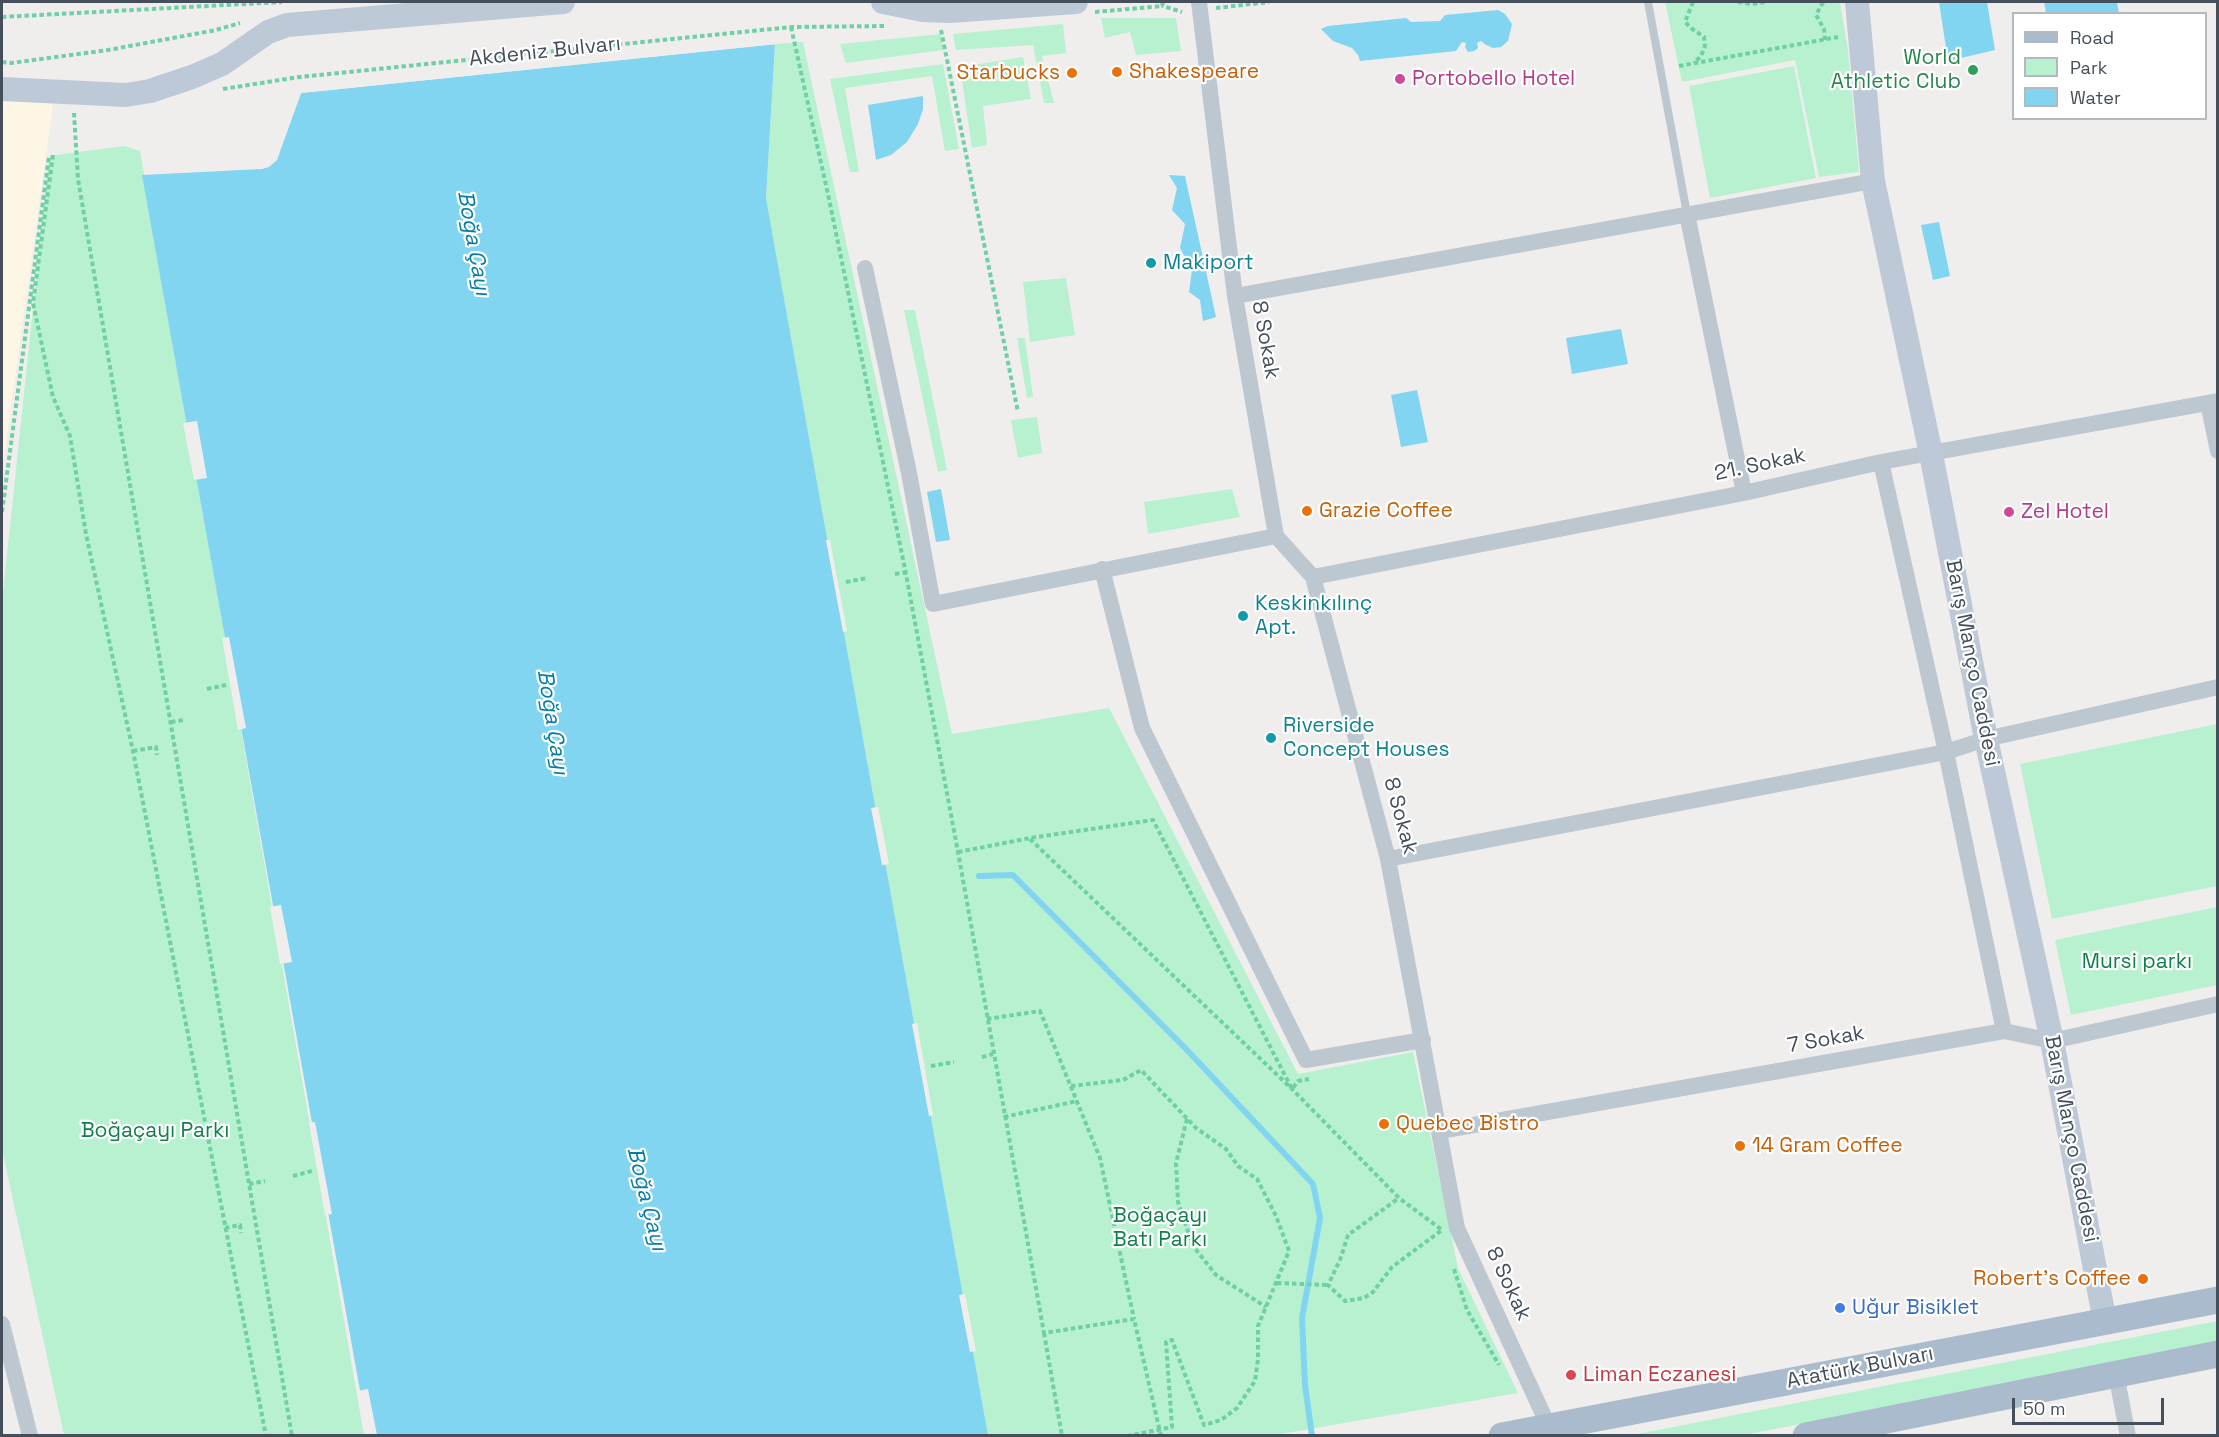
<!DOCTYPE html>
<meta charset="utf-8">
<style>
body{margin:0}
#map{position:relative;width:2219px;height:1437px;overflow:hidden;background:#f0eded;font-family:"Space Grotesk",sans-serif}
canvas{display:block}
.frame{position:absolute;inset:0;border:3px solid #444f5b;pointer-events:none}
.legend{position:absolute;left:2012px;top:12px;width:195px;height:108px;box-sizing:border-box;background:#fff;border:2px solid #b4b9bd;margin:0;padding:8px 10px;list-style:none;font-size:18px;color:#444f5b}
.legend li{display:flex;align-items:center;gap:12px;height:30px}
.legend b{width:30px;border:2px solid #b4b9bd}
.scale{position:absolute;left:2012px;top:1398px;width:152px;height:27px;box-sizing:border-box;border:3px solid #444f5b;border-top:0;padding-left:8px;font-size:18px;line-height:21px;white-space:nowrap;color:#444f5b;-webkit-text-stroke:4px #fff;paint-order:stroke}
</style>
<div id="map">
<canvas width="2219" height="1437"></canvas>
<div class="frame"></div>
<ul class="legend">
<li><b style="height:8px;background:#aabbce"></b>Road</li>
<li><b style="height:16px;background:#b8f1d0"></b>Park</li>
<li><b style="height:16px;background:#82d5f0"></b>Water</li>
</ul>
<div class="scale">50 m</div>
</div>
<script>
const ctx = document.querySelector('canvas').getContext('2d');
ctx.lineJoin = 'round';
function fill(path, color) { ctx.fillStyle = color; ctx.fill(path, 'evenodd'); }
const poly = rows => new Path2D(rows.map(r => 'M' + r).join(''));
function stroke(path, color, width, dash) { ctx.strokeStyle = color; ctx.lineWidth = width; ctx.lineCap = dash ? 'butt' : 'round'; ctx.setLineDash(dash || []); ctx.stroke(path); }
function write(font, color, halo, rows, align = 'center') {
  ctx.font = font + ' "Space Grotesk",sans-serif'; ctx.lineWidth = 4.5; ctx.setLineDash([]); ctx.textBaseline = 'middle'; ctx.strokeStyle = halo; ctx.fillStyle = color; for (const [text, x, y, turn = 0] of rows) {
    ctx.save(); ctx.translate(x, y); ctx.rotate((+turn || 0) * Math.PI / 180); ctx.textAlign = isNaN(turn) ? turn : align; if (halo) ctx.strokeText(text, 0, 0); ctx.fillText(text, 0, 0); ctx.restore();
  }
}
fill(poly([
 [2,89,55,91,2,472]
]), '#fdf6e4');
fill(poly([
 [1665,2,1840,2,1848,50,1859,172,1819,177,1795,60,1682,82],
 [1101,18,1176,18,1181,51,1136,55,1130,32,1105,38],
 [1063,24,1066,53,1042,56,1054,103,1044,103,1033,45,956,50,953,34],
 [941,34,943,50,846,63,840,44],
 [803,42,952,734,1109,708,1298,1074,1413,1052,1458,1268,1518,1393,1275,1435,988,1435,766,198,775,44],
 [1023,57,1031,99,983,106,987,145,972,148,960,67],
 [943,64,959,149,945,151,932,76,845,88,859,172,850,172,830,79],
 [1794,66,1816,178,1710,198,1689,86],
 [124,146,140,151,364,1435,64,1435,2,1149,2,602,49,156],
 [1066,278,1075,335,1030,342,1023,282],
 [904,310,915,310,947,470,938,472],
 [1017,338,1025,338,1033,397,1027,398],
 [1037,417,1042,453,1018,458,1011,420],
 [1232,489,1240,517,1148,534,1144,502],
 [2217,724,2217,886,2052,919,2020,764],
 [2217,907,2217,985,2071,1015,2055,940],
 [2217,1321,2217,1343,1744,1435,1627,1436]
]), '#b8f1d0');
fill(poly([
 [1939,2,1987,2,1995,50,1948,61],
 [2044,2,2117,2,2119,13,2046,13],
 [1498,10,1505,14,1512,24,1508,41,1501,47,1493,48,1486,45,1481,41,1477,43,1478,48,1474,51,1468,52,1465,47,1466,43,1462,42,1456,51,1360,61,1358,55,1352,48,1333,41,1321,29,1328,26,1406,18,1411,22,1440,21,1445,15],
 [775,44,766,198,988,1435,368,1435,142,175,262,169,269,167,277,160,301,93],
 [923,96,923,109,918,124,907,142,891,155,876,160,868,105],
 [1169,175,1185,176,1216,317,1203,321,1200,300,1189,292,1192,270,1180,248,1185,224,1172,210,1177,188],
 [1939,222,1950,276,1933,280,1921,225],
 [1621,329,1628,364,1572,374,1566,338],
 [1417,390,1428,442,1401,447,1391,395],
 [941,489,950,540,936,542,927,492]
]), '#82d5f0');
fill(poly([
 [287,2,581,2,602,58,775,41,778,44,301,93,282,145,279,145,297,93],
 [197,421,207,478,194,480,183,423],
 [826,540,830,540,847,631,843,632],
 [229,637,246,728,238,730,222,638],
 [878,807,889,864,882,865,871,808],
 [281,905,292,962,280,964,270,907],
 [917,1023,933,1115,929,1116,912,1024],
 [315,1122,332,1214,325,1215,309,1123],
 [965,1294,976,1351,970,1352,959,1295],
 [368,1389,377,1435,365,1436,357,1391]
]), '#f0eded');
stroke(poly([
 [979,876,1013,875,1187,1050,1313,1184,1320,1218,1302,1318,1305,1385,1312,1436]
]), '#82d5f0', 6);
stroke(poly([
 [1162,2,1163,6,1182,12],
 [1693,2,1685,22,1691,28,1704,37,1705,46,1701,56,1694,63],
 [1738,2,1752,4,1765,2],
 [1823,2,1816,15,1824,29,1825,40],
 [1216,8,1269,2],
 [1095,12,1163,6],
 [2,17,282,2],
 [791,27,829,199,905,569,958,852,1044,1333,1134,1319,1161,1436],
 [941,30,1018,412],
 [2,62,11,63,108,50,216,30,240,23],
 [1679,66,1838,37],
 [223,89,299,77,791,27,884,26],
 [74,113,78,179,292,1436],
 [53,155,33,303,53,397,70,436,86,534,133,751,266,1436],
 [2,512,49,156],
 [895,574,906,572],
 [846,582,867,578],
 [207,689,226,685],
 [171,722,184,720],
 [133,751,156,747,157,755],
 [1030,839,1292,1089,1399,1198,1442,1230,1392,1267,1373,1292,1364,1298,1345,1301,1328,1285,1340,1260,1348,1235,1399,1198],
 [958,852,1030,838,1153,820,1292,1089,1298,1081,1309,1079],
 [987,1019,1040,1011,1100,1158,1134,1319],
 [982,1057,993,1054],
 [931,1066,954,1062],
 [1071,1086,1123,1080,1141,1070,1196,1128,1226,1149,1238,1166,1257,1179,1276,1216,1289,1251,1258,1326,1258,1359,1255,1381,1237,1408,1221,1420,1204,1425,1172,1340,1166,1342,1172,1427,1128,1436],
 [1004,1117,1077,1101],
 [1187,1119,1176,1163,1178,1202,1193,1246,1216,1275,1266,1307],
 [293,1176,312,1171],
 [249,1184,265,1181],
 [225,1228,240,1225,241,1233],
 [1454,1269,1467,1310,1499,1365],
 [1277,1283,1328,1285],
 [1044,1333,1062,1436]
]), '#6ed0a4', 4, [4.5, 3]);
stroke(poly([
 [1648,2,1687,214]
]), '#bcc7d0', 8);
stroke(poly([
 [1199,2,1235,296,1276,536,1313,577,1388,859,1457,1228,1549,1427],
 [1687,214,1744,493],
 [865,268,909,473,933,604,1276,536],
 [1235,296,1873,181],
 [2208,403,2218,451],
 [1881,462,1946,752,2004,1031],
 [1102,569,1142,728,1306,1060,1423,1040],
 [1313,577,1744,493,1881,462,2218,401],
 [1388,859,1946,752,1986,739,2218,687],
 [1440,1131,2004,1031,2052,1041,2218,1004],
 [2,1324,30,1436],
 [2116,1374,2128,1436]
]), '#bcc7d0', 16);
stroke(poly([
 [883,2,923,10,950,11,1076,2],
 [1857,2,1873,181,1931,454,1986,739,2052,1041,2105,1322],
 [2,89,126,95,150,91,192,77,222,64,268,32,287,25,563,2]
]), '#bec9d7', 24);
stroke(poly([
 [1502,1436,2218,1300],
 [1806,1436,2218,1354]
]), '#aabbce', 27);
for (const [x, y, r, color] of [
 [1973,70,6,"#2e9e5b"],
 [1117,72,6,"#e8710a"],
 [1072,73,6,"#e8710a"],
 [1400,79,6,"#d1479c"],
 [1151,263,6,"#0f9aa8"],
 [1307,511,6,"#e8710a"],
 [2009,512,6,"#d1479c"],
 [1243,616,6,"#0f9aa8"],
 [1271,738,6,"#0f9aa8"],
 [1384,1124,6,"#e8710a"],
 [1740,1146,6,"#e8710a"],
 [2143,1279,6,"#e8710a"],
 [1840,1308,6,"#3f7fe0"],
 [1571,1375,6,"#e0444e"]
]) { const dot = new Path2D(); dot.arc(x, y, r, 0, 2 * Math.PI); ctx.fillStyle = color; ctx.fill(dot); stroke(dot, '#fff', 2); }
write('21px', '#444f5b', '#fff', [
 ["Akdeniz Bulvarı",545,52,-6],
 ["8 Sokak",1265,340,80],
 ["21. Sokak",1760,465,-12],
 ["Barış Manço Caddesi",1972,663,79],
 ["8 Sokak",1400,816,75],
 ["7 Sokak",1826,1040,-10],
 ["Barış Manço Caddesi",2071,1139,79],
 ["8 Sokak",1508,1284,65],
 ["Atatürk Bulvarı",1860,1368,-11]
]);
write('21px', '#27864d', '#fff', [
 ["World",1961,58],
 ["Athletic Club",1961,82]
], 'right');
write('21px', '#c56008', '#fff', [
 ["Shakespeare",1129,72],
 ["Starbucks",1060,73,"right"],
 ["Grazie Coffee",1319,511],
 ["Quebec Bistro",1396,1124],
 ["14 Gram Coffee",1752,1146],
 ["Robert's Coffee",2131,1279,"right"]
], 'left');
write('21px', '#b23c85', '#fff', [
 ["Portobello Hotel",1412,79],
 ["Zel Hotel",2021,512]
], 'left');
write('21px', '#0d838f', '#fff', [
 ["Makiport",1163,263],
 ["Keskinkılınç",1255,604],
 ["Apt.",1255,628],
 ["Riverside",1283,726],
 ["Concept Houses",1283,750]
], 'left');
write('21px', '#11804d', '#fff', [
 ["Mursi parkı",2137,962],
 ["Boğaçayı Parkı",155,1131],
 ["Boğaçayı",1160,1216],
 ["Batı Parkı",1160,1240]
]);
write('21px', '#366cbe', '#fff', [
 ["Uğur Bisiklet",1852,1308]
], 'left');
write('21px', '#be3a42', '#fff', [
 ["Liman Eczanesi",1583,1375]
], 'left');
write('italic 22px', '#057da6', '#fff', [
 ["Boğa Çayı",473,243,80],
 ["Boğa Çayı",552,722,81],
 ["Boğa Çayı",646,1199,76]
]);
</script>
